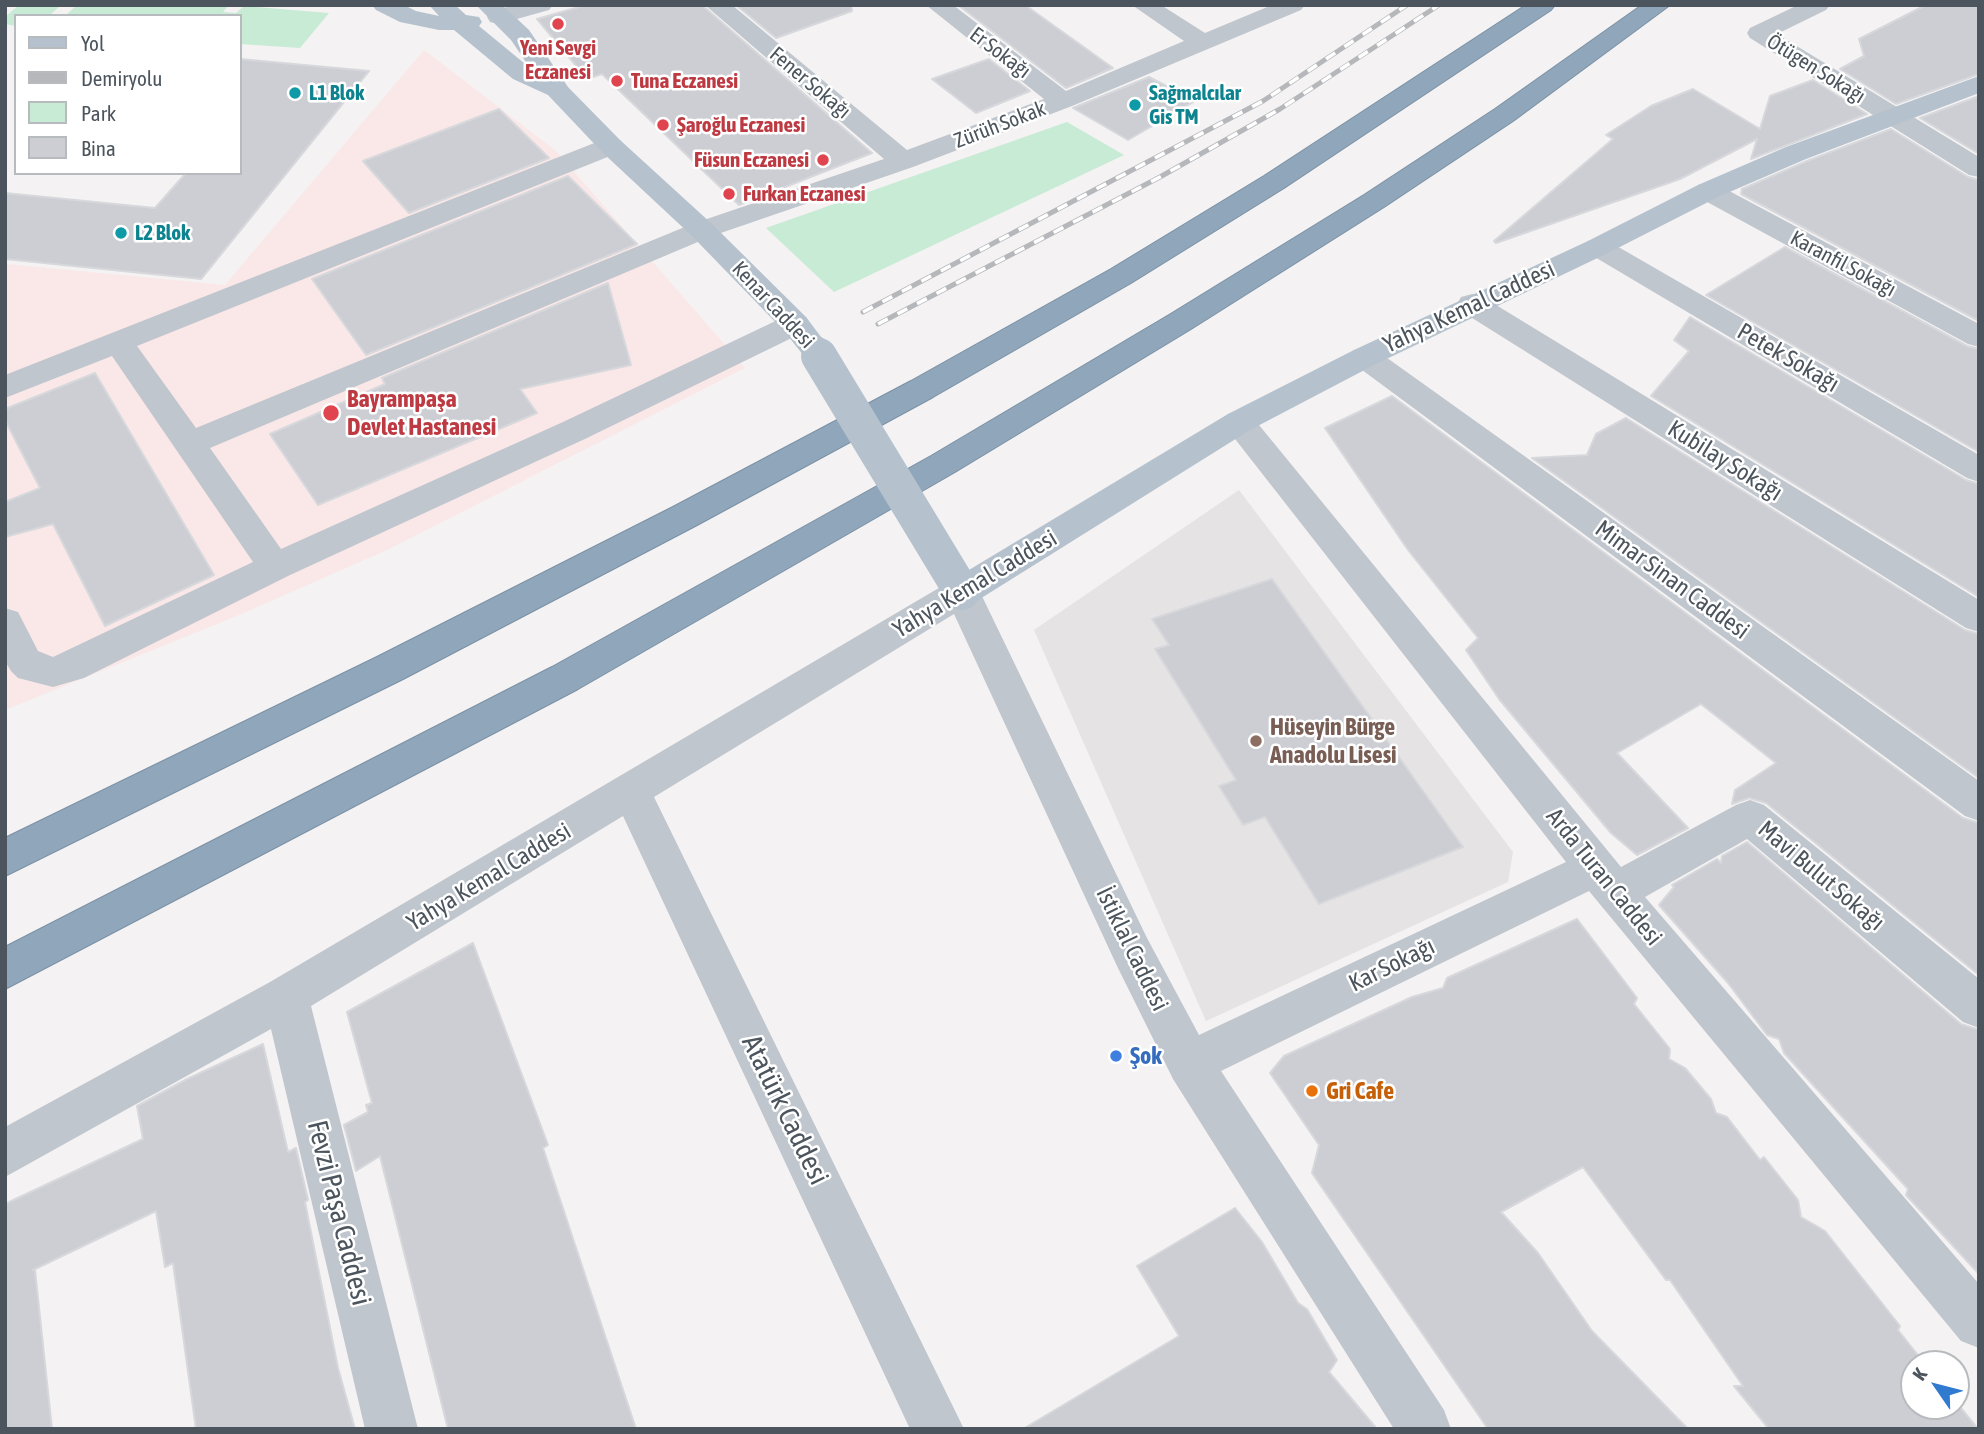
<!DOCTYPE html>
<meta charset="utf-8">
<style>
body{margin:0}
#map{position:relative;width:1984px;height:1434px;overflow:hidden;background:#f4f2f2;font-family:"Asap Condensed",sans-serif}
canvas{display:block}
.frame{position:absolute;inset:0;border:7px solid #4c555d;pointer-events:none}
.legend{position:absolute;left:14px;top:14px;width:228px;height:161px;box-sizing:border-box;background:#fff;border:2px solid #b7bbbe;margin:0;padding:9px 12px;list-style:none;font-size:21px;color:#4c555d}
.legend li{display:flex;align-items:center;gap:14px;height:35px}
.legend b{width:35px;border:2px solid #b7bbbe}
.north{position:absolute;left:1900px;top:1350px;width:70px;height:70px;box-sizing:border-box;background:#fff;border:2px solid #b7bbbe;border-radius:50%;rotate:305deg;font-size:19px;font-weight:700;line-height:28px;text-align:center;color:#4c555d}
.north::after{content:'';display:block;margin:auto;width:24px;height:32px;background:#307ad0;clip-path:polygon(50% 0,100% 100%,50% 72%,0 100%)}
</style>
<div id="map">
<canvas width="1984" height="1434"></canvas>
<div class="frame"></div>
<ul class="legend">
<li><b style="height:9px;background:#b5c2cd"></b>Yol</li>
<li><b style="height:9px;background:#b5b7bb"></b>Demiryolu</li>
<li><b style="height:19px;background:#c7ebd4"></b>Park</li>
<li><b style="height:19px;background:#cdced4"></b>Bina</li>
</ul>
<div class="north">K</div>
</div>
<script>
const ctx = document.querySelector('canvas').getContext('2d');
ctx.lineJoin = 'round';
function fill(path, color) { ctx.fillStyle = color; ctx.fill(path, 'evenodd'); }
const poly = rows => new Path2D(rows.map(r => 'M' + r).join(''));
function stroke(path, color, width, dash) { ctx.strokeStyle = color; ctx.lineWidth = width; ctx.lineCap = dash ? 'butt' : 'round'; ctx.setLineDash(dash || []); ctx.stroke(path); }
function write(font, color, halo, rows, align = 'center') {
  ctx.font = font + ' "Asap Condensed",sans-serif'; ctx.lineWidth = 5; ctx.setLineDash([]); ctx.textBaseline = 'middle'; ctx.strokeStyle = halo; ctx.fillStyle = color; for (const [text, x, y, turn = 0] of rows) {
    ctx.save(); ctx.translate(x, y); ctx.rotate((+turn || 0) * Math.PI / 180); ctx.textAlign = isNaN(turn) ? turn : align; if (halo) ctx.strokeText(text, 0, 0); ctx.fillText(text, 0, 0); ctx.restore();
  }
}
fill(poly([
 [1239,490,1513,852,1508,882,1206,1021,1034,630]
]), '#e5e3e3');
fill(poly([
 [424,50,556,151,745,368,387,550,239,615,5,710,5,264,225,285]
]), '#f9e8e7');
fill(poly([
 [19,5,61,5,49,16,16,16,16,26,5,24,5,17],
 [77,5,229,5,223,12,236,13,244,6,329,13,300,48,240,44,240,16,65,16],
 [1067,122,1124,155,834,292,766,228]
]), '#c7ebd4');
const building = poly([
 [586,5,702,5,872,153,739,205,602,74,587,79,537,19,586,5],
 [736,5,851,5,852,11,776,38,736,5],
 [958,5,1025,5,1113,68,1066,88,958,5],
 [1926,5,1979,5,1979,74,1896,104,1840,69,1864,56,1859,39,1926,5],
 [240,59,369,71,201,279,5,259,5,193,155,208,186,173,240,173,240,59],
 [989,59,1030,91,976,113,932,79,989,59],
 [1149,77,1195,101,1128,140,1073,108,1149,77],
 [1813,80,1867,114,1751,159,1757,139,1680,179,1496,243,1494,241,1613,139,1606,135,1651,106,1693,89,1760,129,1770,96,1813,80],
 [1979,96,1979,154,1920,118,1979,96],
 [499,109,549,158,409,213,363,161,499,109],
 [1891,129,1968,177,1979,180,1979,321,1741,194,1742,189,1807,161,1891,129],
 [568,176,637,244,366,355,312,279,568,176],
 [1785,247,1967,346,1979,349,1979,452,1706,295,1785,247],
 [608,283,631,365,520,389,537,413,318,505,270,434,385,384,382,378,608,283],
 [1690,317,1966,480,1979,484,1979,597,1651,396,1689,351,1674,340,1690,317],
 [95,373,214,575,105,626,53,524,5,537,5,502,40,488,5,420,5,409,95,373],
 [1392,396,1963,818,1979,823,1979,975,1766,803,1749,798,1732,804,1735,790,1776,763,1701,704,1617,753,1688,828,1637,855,1611,833,1499,699,1466,650,1478,638,1408,550,1325,428,1392,396],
 [1626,418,1965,630,1979,634,1979,778,1532,458,1587,455,1596,434,1626,418],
 [1272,579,1463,847,1319,904,1265,817,1243,825,1219,786,1236,780,1155,649,1169,645,1152,619,1272,579],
 [1747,842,1961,1024,1979,1030,1979,1274,1906,1195,1908,1189,1784,1053,1779,1039,1767,1035,1728,983,1659,905,1674,887,1672,885,1717,859,1721,863,1722,856,1747,842],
 [1577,919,1637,998,1634,1004,1670,1049,1669,1059,1685,1068,1711,1099,1716,1113,1727,1117,1760,1160,1764,1157,1798,1200,1801,1217,1825,1231,1900,1326,1898,1330,1925,1364,1914,1364,1914,1406,1956,1406,1956,1402,1978,1429,1769,1429,1734,1386,1743,1386,1670,1280,1666,1280,1583,1167,1501,1212,1538,1253,1592,1331,1688,1429,1488,1429,1312,1173,1319,1145,1270,1073,1284,1056,1412,997,1443,988,1447,978,1577,919],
 [473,943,548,1145,543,1148,636,1429,448,1429,380,1156,356,1171,344,1125,368,1112,366,1105,372,1103,347,1012,473,943],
 [263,1044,288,1152,296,1148,308,1200,305,1202,338,1368,355,1429,196,1429,173,1263,165,1267,156,1211,33,1270,35,1270,52,1429,5,1429,5,1204,143,1139,137,1106,187,1079,263,1044],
 [1235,1208,1262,1242,1298,1303,1307,1309,1337,1360,1329,1372,1377,1429,1023,1429,1179,1336,1137,1266,1235,1208]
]);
fill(building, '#cdced4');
stroke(building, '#d7d8dc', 2);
const highway = poly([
 [1526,5,1555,5,1551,10,1284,188,1131,283,933,397,697,525,403,679,5,876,5,838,377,657,673,507,911,381,1111,269,1264,176,1526,5],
 [1642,5,1670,5,1513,121,1384,207,1191,329,955,472,578,689,5,989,5,947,552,667,931,456,1169,315,1364,195,1495,109,1642,5]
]);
stroke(highway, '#7b91a6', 2);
fill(poly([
 [514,5,553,5,549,10,499,24,490,22,487,17,490,12,514,5],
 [705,5,732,5,907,150,1044,99,926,5,953,5,1066,91,1184,41,1132,5,1161,5,1205,33,1272,5,1305,5,1301,10,1072,106,913,167,712,236,210,448,281,549,563,422,784,317,795,314,806,317,810,324,806,331,587,438,288,576,84,678,53,687,18,678,11,671,5,661,5,608,18,612,38,651,53,657,253,562,112,356,5,398,5,375,602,140,611,138,620,140,624,146,620,152,137,346,196,428,692,224,884,159,705,5],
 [1798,5,1830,5,1826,10,1777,34,1979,157,1979,177,1969,175,1750,38,1747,33,1750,28,1798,5],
 [1708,183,1718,185,1979,324,1979,347,1968,344,1698,197,1694,191,1698,185,1708,183],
 [1598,238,1608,241,1979,455,1979,482,1967,478,1588,253,1584,247,1588,241,1598,238],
 [1472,294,1483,297,1979,600,1979,632,1966,628,1461,311,1457,304,1461,297,1472,294],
 [1365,347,1376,350,1979,781,1979,821,1965,816,1354,364,1349,357,1354,350,1365,347],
 [1239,411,1250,414,1621,867,1736,805,1750,800,1764,805,1979,979,1979,1028,1963,1022,1747,839,1645,897,1979,1284,1979,1348,1961,1341,1589,891,1221,1071,1444,1410,1451,1429,1394,1429,1173,1079,1117,966,954,614,654,797,964,1429,910,1429,623,816,311,1006,418,1429,365,1429,271,1029,5,1177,5,1127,270,982,949,582,962,578,975,582,980,592,1147,938,1199,1035,1566,862,1228,430,1223,422,1228,414,1239,411]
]), '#c0c6cd');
fill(poly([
 [372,5,404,5,416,11,439,16,429,5,455,5,466,15,479,17,482,22,479,26,530,68,511,40,476,5,502,5,529,30,568,87,620,140,712,224,806,317,830,349,826,356,815,359,804,356,784,331,692,236,602,152,548,95,513,79,454,30,439,30,400,22,376,10,372,5],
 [1979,76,1979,93,1806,159,1718,197,1608,253,1376,364,1250,430,975,602,962,606,949,602,944,592,949,582,1228,414,1354,350,1588,241,1698,185,1786,147,1979,76]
]), '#b5c2cd');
fill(highway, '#90a6ba');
const rail = poly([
 [863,312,1263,101,1407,5],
 [878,324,1160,177,1280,109,1439,5]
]);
stroke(rail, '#b5b7bb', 5);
stroke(rail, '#fff', 3.5, [11]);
stroke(poly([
 [815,349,820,358]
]), '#b5c2cd', 27);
stroke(poly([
 [819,356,962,592]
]), '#b5c2cd', 36);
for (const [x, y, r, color] of [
 [558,24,7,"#e0444e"],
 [617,81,7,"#e0444e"],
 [295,93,7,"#0f9aa8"],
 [1135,105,7,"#0f9aa8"],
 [663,125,7,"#e0444e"],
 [823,160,7,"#e0444e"],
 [729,194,7,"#e0444e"],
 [121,233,7,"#0f9aa8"],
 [331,413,9,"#e0444e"],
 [1256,741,7,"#8d6e63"],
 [1116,1056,7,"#3f7fe0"],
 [1312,1091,7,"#e8710a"]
]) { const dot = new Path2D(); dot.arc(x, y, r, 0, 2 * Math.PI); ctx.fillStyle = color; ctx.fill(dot); stroke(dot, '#fff', 2.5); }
write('bold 21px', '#be3a42', '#fff', [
 ["Yeni Sevgi",558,48,"center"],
 ["Eczanesi",558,72,"center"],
 ["Tuna Eczanesi",631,81],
 ["Şaroğlu Eczanesi",677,125],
 ["Füsun Eczanesi",809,160,"right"],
 ["Furkan Eczanesi",743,194]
], 'left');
write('21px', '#4c555d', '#fff', [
 ["Er Sokağı",1000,53,37],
 ["Ötügen Sokağı",1816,69,32],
 ["Fener Sokağı",810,83,40],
 ["Zürüh Sokak",1000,125,-21],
 ["Karanfil Sokağı",1843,264,28],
 ["Kenar Caddesi",773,305,47]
]);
write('bold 21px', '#0d838f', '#fff', [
 ["L1 Blok",309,93],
 ["Sağmalcılar",1149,93],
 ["Gis TM",1149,117],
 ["L2 Blok",135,233]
], 'left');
write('24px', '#4c555d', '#fff', [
 ["Yahya Kemal Caddesi",1469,307,-25],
 ["Petek Sokağı",1788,358,30],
 ["Kubilay Sokağı",1725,461,32],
 ["Mimar Sinan Caddesi",1672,580,36],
 ["Yahya Kemal Caddesi",975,584,-31],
 ["Mavi Bulut Sokağı",1821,876,40],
 ["Yahya Kemal Caddesi",489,877,-31],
 ["Arda Turan Caddesi",1604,877,51],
 ["İstiklal Caddesi",1132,949,64],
 ["Kar Sokağı",1392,965,-26]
]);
write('bold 24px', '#be3a42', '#fff', [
 ["Bayrampaşa",347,399],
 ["Devlet Hastanesi",347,427]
], 'left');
write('bold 24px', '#785e54', '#fff', [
 ["Hüseyin Bürge",1270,727],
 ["Anadolu Lisesi",1270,755]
], 'left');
write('bold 24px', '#366cbe', '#fff', [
 ["Şok",1130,1056]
], 'left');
write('bold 24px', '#c56008', '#fff', [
 ["Gri Cafe",1326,1091]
], 'left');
write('28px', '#4c555d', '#fff', [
 ["Atatürk Caddesi",785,1110,64],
 ["Fevzi Paşa Caddesi",339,1213,76]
]);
</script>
